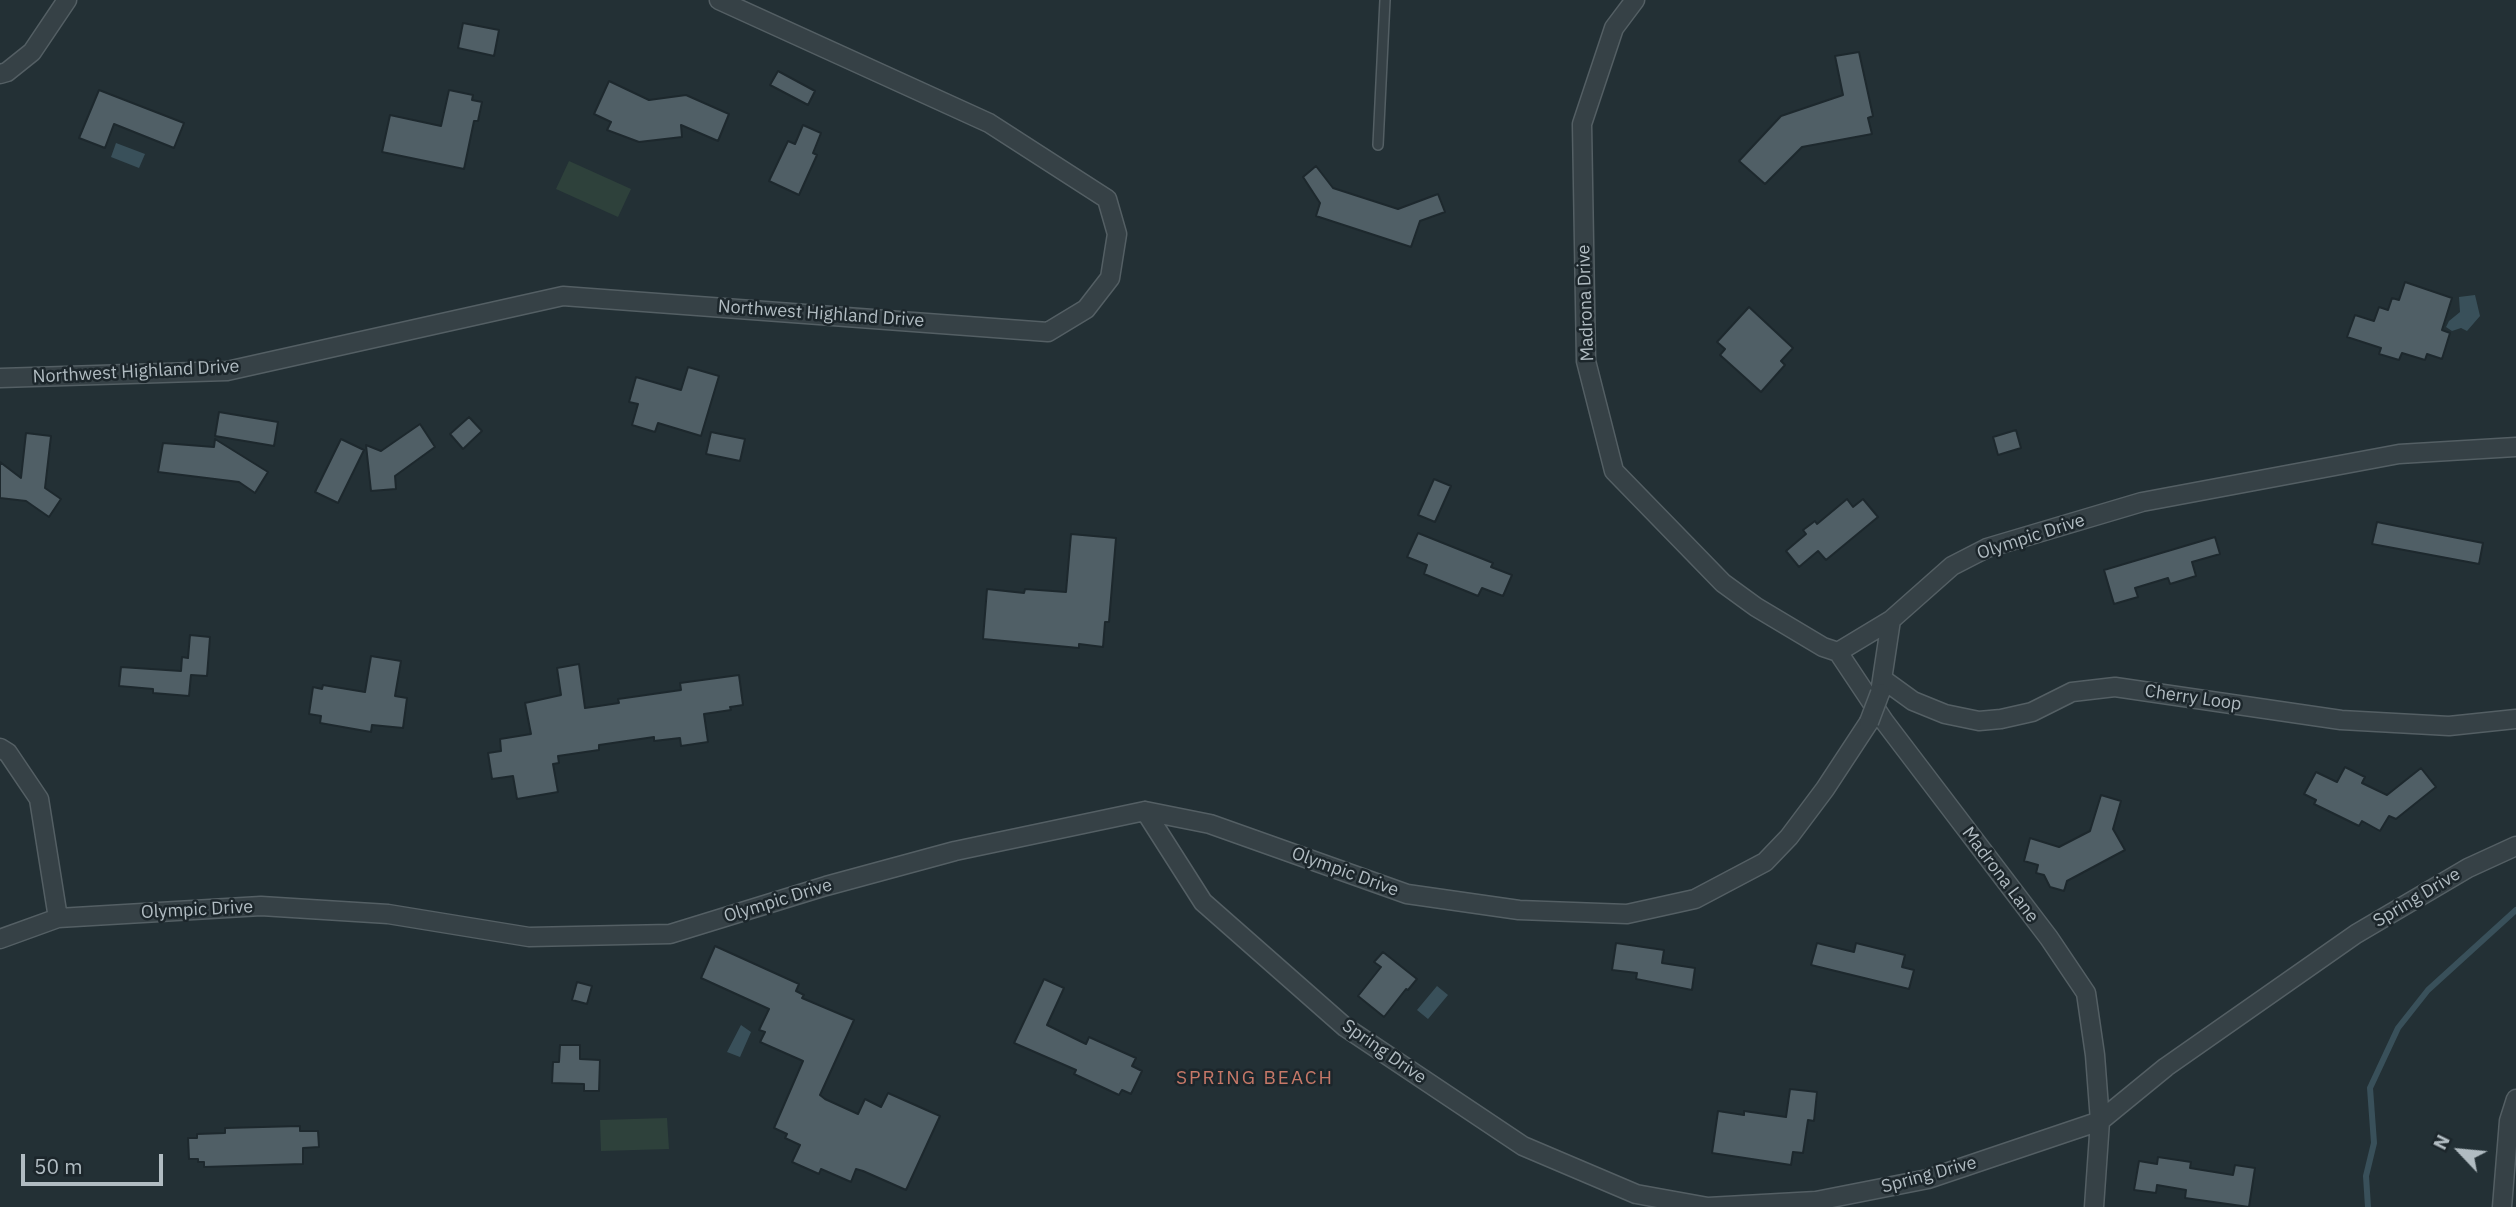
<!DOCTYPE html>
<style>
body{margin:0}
#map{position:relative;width:2516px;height:1207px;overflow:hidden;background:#233035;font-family:"IBM Plex Sans",sans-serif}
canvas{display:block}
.north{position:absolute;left:2425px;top:1116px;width:70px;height:70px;-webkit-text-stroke:5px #1c262b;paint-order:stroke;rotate:296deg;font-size:19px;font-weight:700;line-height:28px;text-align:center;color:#b1bcc2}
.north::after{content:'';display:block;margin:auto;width:24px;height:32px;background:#b1bcc2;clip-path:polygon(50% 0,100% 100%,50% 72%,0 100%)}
.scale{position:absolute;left:21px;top:1154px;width:142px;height:32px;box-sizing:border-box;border:4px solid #b1bcc2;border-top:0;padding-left:9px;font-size:21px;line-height:24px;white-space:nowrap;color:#b1bcc2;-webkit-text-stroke:5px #1c262b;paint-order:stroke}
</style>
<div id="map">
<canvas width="2516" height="1207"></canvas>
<div class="north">N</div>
<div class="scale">50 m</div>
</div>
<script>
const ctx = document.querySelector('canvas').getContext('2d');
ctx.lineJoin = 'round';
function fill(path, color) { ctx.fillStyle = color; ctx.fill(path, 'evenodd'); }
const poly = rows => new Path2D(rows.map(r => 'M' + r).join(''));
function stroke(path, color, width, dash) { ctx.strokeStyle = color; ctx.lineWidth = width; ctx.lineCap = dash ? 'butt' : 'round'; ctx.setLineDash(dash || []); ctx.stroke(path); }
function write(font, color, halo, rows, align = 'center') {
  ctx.font = font + ' "IBM Plex Sans",sans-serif'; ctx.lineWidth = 5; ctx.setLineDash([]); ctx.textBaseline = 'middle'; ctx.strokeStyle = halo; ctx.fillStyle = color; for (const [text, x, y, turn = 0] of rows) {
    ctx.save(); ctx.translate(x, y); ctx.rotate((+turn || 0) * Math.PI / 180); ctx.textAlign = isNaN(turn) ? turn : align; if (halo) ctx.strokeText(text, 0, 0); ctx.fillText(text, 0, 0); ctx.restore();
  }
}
fill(poly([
 [569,161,631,189,618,217,556,189],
 [667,1118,669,1149,601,1151,600,1120]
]), '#2e413b');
fill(poly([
 [116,143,145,154,139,168,111,157],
 [2475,295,2480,316,2467,331,2461,328,2452,331,2446,327,2449,321,2460,312,2459,297],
 [1437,986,1448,995,1428,1019,1417,1010],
 [741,1025,751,1032,740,1057,727,1052]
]), '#39505a');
stroke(poly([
 [2368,1207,2366,1176,2374,1143,2370,1088,2398,1028,2428,990,2516,910]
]), '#39505a', 6);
const building = poly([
 [463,23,499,30,494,56,458,48,463,23],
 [1859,52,1873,116,1868,118,1872,134,1802,147,1765,184,1739,161,1781,116,1843,95,1835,56,1859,52],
 [778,71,815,91,808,105,770,85,778,71],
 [609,81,649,100,686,95,729,114,718,141,681,125,682,137,639,142,607,130,611,122,594,114,609,81],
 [99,90,184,123,174,148,114,124,105,148,79,138,99,90],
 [449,90,473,95,472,100,482,102,478,121,474,121,464,169,382,152,390,115,441,126,449,90],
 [803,125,821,133,813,153,817,155,799,195,769,181,788,141,795,144,803,125],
 [1316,166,1333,188,1398,209,1438,194,1445,212,1420,221,1411,247,1316,216,1320,203,1303,177,1316,166],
 [2405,282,2452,298,2442,330,2450,333,2442,359,2427,354,2425,360,2402,353,2399,360,2379,354,2381,348,2347,337,2355,315,2374,321,2379,307,2388,310,2392,298,2399,300,2405,282],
 [1749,307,1793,348,1781,361,1785,365,1761,392,1720,355,1725,349,1717,342,1749,307],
 [688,367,719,376,701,436,658,423,655,432,632,425,638,404,629,402,636,377,681,390,688,367],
 [219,412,278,422,274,446,215,436,219,412],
 [469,417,482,431,463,449,450,434,469,417],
 [420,424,435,447,395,476,396,489,371,491,366,445,381,451,420,424],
 [2016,430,2021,448,1998,455,1993,437,2016,430],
 [711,432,745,439,740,461,706,454,711,432],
 [26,433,51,436,45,488,61,499,49,517,26,501,0,498,0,462,21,478,26,433],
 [215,439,268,472,255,493,239,482,158,472,163,443,214,447,215,439],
 [341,439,364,450,338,503,315,492,341,439],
 [1434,479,1451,486,1435,522,1418,515,1434,479],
 [1847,499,1853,507,1863,499,1878,517,1826,560,1818,551,1799,567,1786,551,1806,534,1803,530,1815,521,1817,524,1847,499],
 [2377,522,2483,543,2479,564,2372,544,2377,522],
 [1418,533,1493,563,1491,567,1512,575,1503,596,1482,588,1478,596,1424,574,1427,565,1407,557,1418,533],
 [1071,534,1116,538,1109,622,1105,622,1103,647,1079,644,1079,648,983,639,987,589,1024,593,1025,589,1066,592,1071,534],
 [2215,537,2220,554,2192,562,2196,576,2170,584,2168,578,2135,588,2138,597,2114,604,2104,570,2215,537],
 [190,635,210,637,207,676,191,675,189,696,153,693,153,689,119,686,121,667,181,671,182,657,188,658,190,635],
 [371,656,401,661,395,696,407,698,403,728,372,725,371,732,320,723,321,716,309,714,313,687,322,689,323,685,365,692,371,656],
 [579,664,585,708,619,703,618,699,681,690,680,683,739,675,743,705,730,707,731,710,704,714,708,742,681,746,680,738,654,741,654,737,599,745,599,750,558,756,559,763,553,764,558,792,517,799,513,776,492,779,488,753,501,751,500,739,531,734,525,703,561,695,557,668,579,664],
 [2345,767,2365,777,2362,783,2387,795,2421,768,2436,787,2396,819,2389,816,2380,831,2362,821,2359,826,2314,804,2316,800,2304,794,2316,772,2337,782,2345,767],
 [2101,795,2121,801,2113,829,2125,850,2067,881,2064,891,2050,887,2044,875,2036,873,2038,865,2024,861,2030,838,2059,847,2090,831,2101,795],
 [1616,943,1664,950,1662,963,1695,968,1692,990,1636,979,1637,973,1612,970,1616,943],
 [1817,943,1854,952,1856,943,1905,955,1902,967,1914,970,1909,989,1811,965,1817,943],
 [715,946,799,984,796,991,804,995,802,998,854,1020,820,1095,825,1099,858,1114,865,1099,881,1107,888,1093,940,1116,906,1190,863,1171,856,1169,851,1182,821,1169,819,1174,792,1162,800,1145,785,1138,787,1134,774,1128,803,1061,760,1042,765,1032,759,1030,769,1009,701,978,715,946],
 [1383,952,1417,979,1408,990,1406,989,1384,1017,1358,996,1381,967,1374,962,1383,952],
 [1044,979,1064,988,1047,1025,1086,1044,1089,1037,1136,1058,1132,1066,1142,1071,1131,1094,1122,1090,1119,1095,1074,1074,1076,1070,1014,1043,1044,979],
 [577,982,592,986,587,1004,572,1000,577,982],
 [560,1045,580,1045,580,1059,600,1060,599,1091,584,1091,584,1084,552,1083,553,1062,559,1062,560,1045],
 [1790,1089,1817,1092,1814,1121,1808,1120,1803,1153,1793,1152,1791,1165,1712,1153,1718,1111,1744,1115,1744,1111,1786,1117,1790,1089],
 [300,1126,300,1131,318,1131,319,1147,303,1148,303,1164,204,1167,204,1162,198,1162,198,1159,189,1159,188,1138,197,1138,197,1134,225,1133,225,1128,300,1126],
 [2158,1157,2191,1162,2190,1168,2233,1175,2235,1165,2255,1168,2249,1207,2185,1198,2186,1190,2157,1185,2156,1193,2134,1190,2139,1161,2157,1164,2158,1157]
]);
fill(building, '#505f66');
stroke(building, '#1d282d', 2);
const service = poly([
 [1378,145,1385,0]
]);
const minor = poly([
 [1635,0,1614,28,1582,124,1586,361,1614,471,1723,583,1756,607,1823,647,1838,652,1891,620],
 [0,74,7,72,32,52,67,0],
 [0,378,227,371,563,296,1048,332,1086,309,1110,278,1117,234,1107,199,989,123,719,0],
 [1838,652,1884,721,2049,938,2086,993,2095,1055,2100,1121,2094,1207],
 [1884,680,1913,701,1945,714,1979,721,2001,719,2032,712,2072,692,2115,687,2341,720,2449,726,2516,719],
 [1880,693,1891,620,1952,566,1987,548,2142,502,2399,454,2516,447],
 [0,748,8,753,39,799,58,918],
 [1145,811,1203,902,1345,1027,1523,1146,1636,1194,1708,1207,1816,1201,1928,1179,2100,1121,2166,1067,2356,934,2468,868,2516,846],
 [0,939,58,918,261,906,388,914,529,937,670,934,826,886,955,851,1145,811,1210,824,1407,894,1519,910,1627,914,1695,899,1765,862,1789,837,1825,789,1869,722],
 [2502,1207,2509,1121,2516,1099]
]);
stroke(service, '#545f64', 12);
stroke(minor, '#545f64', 21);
stroke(service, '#364146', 9);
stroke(minor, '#364146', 18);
const minorBridge = poly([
 [1869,722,1880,693]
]);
stroke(minorBridge, '#545f64', 21, []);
stroke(minorBridge, '#364146', 18);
write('18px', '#b1bcc2', '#1c262b', [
 ["Madrona Drive",1586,303,-92],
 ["Northwest Highland Drive",821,314,4],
 ["Northwest Highland Drive",136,372,-3],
 ["Olympic Drive",2031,537,-18],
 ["Cherry Loop",2193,698,8],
 ["Olympic Drive",1345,872,20],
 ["Madrona Lane",2000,875,53],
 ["Spring Drive",2417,898,-31],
 ["Olympic Drive",778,901,-17],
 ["Olympic Drive",197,910,-3],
 ["Spring Drive",1384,1052,35],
 ["Spring Drive",1929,1175,-15]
]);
ctx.letterSpacing = '2px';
write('19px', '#c67868', '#1c262b', [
 ["SPRING BEACH",1255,1079]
]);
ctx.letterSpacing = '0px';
</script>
